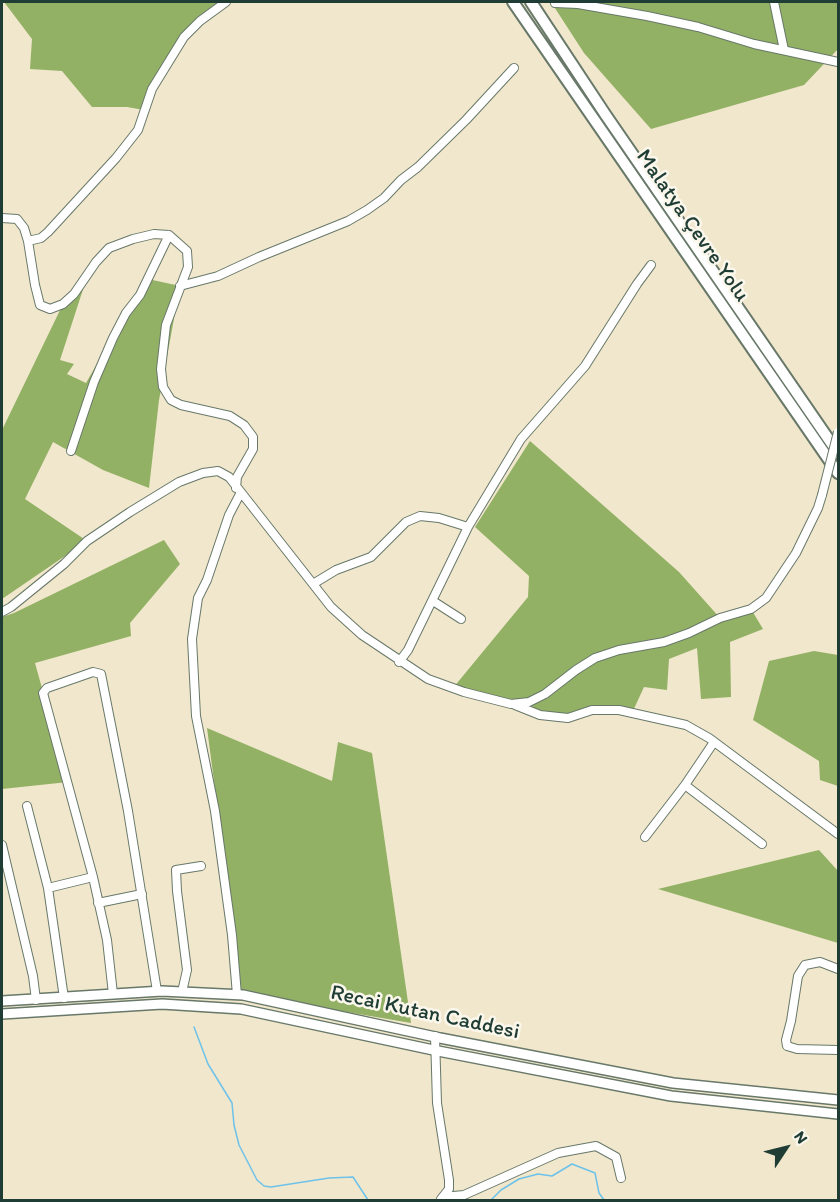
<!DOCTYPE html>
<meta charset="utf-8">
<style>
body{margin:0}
#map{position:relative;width:840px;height:1202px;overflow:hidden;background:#f0e7cc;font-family:Itim,sans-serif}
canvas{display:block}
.frame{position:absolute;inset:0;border:3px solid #1f3d34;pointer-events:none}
.north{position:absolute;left:756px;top:1118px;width:60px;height:60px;-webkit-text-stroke:4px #fbf7ec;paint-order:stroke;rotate:55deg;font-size:16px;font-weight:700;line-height:24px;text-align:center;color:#1f3d34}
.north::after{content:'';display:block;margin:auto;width:21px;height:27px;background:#1f3d34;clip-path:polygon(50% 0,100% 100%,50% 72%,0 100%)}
</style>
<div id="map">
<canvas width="840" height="1202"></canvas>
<div class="frame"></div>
<div class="north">N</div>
</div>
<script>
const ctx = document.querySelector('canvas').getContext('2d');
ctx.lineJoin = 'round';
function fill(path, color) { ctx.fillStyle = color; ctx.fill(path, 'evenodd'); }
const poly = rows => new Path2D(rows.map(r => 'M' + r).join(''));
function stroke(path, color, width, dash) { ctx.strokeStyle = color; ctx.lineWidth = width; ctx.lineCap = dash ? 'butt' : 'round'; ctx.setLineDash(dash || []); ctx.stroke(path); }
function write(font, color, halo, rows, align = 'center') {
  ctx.font = font + ' Itim,sans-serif'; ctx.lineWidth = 5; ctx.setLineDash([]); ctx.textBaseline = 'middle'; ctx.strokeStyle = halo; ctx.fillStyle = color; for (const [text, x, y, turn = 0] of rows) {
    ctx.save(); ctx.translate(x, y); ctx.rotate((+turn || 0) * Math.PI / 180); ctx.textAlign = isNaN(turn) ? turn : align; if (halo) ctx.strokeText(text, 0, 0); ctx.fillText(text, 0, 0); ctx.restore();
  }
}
fill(poly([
 [4,2,228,2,184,37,144,110,127,107,92,107,62,71,30,69,32,39],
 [551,2,838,2,838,49,804,85,651,129,584,53],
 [89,271,60,360,74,364,67,374,86,383,126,313,148,279,180,286,159,400,149,488,103,470,53,442,25,499,87,541,2,599,2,430,63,304],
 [530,441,679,572,720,618,751,609,763,629,730,642,731,697,701,699,697,648,669,659,667,690,644,687,632,713,592,710,568,718,540,715,529,702,511,704,453,688,528,597,529,576,475,527],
 [164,540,180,564,130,623,131,636,35,663,68,782,2,789,2,617,14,613],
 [814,651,838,655,838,786,820,780,819,761,753,720,769,661],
 [207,728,332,781,338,742,372,753,411,1023,242,994],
 [819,850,838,871,838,943,658,889]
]), '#92b164');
stroke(poly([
 [194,1027,208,1064,232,1103,234,1125,239,1145,257,1180,264,1186,271,1187,329,1178,353,1177,368,1200],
 [491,1200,501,1190,519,1179,538,1174,552,1176,572,1164,595,1173,599,1193,604,1200]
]), '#6ec2ea', 1.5);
const minor = poly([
 [774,2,784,50],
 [555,3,578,4,647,16,698,27,754,44,838,62],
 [2,218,17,219,24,228,28,241,35,285,40,305,50,309,63,304,74,294,96,262,109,248,133,239,154,234,169,235,187,251,188,267,166,325,161,369,163,387,171,400,181,405,230,416,244,425,253,437,253,449,237,477,236,488],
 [28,241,41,238,48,232,116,158,138,130,152,89,184,37,200,21,226,2],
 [180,286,218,276,259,257,348,221,367,210,384,198,401,180,418,167,466,120,514,68],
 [71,451,94,382,113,338,126,313,140,295,169,235],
 [313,584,336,570,371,557,406,522,420,516,439,518,468,527,521,439,585,366,637,284,651,265],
 [433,601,461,619],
 [2,612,11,607,64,564,87,541,130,512,179,482,203,473,218,471,229,477,331,607,362,635,428,679,464,692,511,704,529,702,545,694,576,670,595,658,619,650,664,642,689,633,720,618,751,609,766,598,796,553,818,508,822,495],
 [399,662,408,650,468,527],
 [515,705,540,715,568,718,592,710,619,710,686,725,709,738,838,834],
 [685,785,762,844],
 [27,806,48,888],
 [645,837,685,785,714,742],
 [2,845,33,976,36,1000],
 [98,903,142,894],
 [838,969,820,962,805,965,798,976,791,1021,786,1040,787,1046,797,1049,838,1050],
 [182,992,187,970,177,891,176,870,201,866],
 [113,994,107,940,93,877,43,693,47,688,93,672,101,674,116,750,128,811,157,991],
 [237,995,232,935,215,811,196,716,192,639,198,598,207,580,229,515,240,494],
 [64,998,48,888,93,877],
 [435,1036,437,1103,449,1180,449,1189,441,1199],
 [443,1197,464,1195,558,1153,596,1146,616,1157,621,1178]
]);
const major = poly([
 [2,1001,162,991,243,995,440,1038,673,1083,838,1100],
 [2,1014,162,1004,241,1009,438,1051,671,1096,838,1114]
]);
const highway = poly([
 [513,2,838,473],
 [531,2,605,114,838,453]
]);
stroke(minor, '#687869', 10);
stroke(major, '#687869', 12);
stroke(highway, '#687869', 14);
stroke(minor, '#fff', 8);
stroke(major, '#fff', 9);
stroke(highway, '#fff', 10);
const minorBridge = poly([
 [822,495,838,432]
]);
stroke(minorBridge, '#687869', 10, []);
stroke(minorBridge, '#fff', 8);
write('22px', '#1f3d34', '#fbf7ec', [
 ["Malatya Çevre Yolu",692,226,55],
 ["Recai Kutan Caddesi",425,1013,12]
]);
</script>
